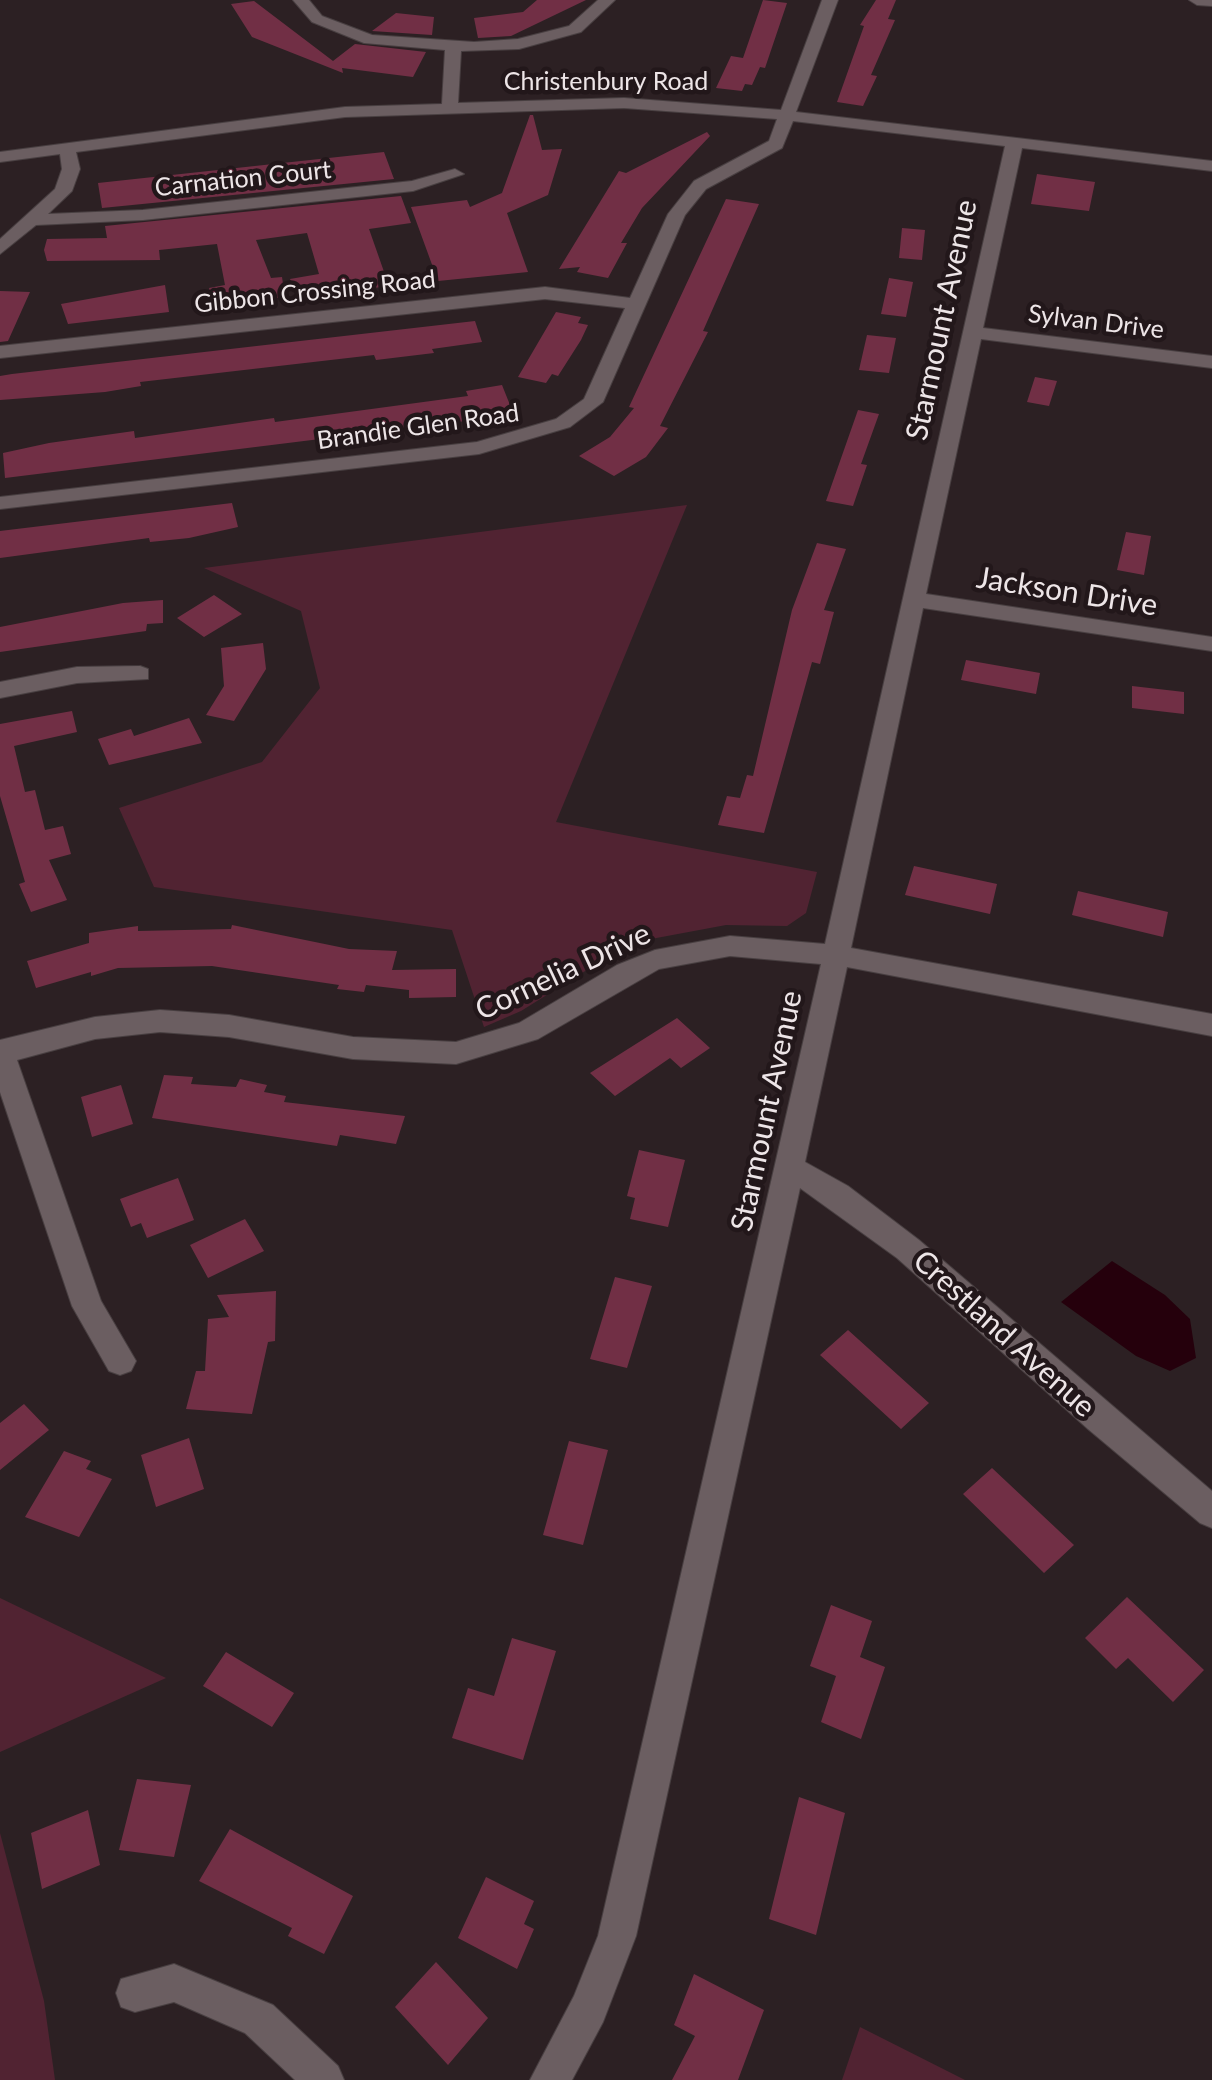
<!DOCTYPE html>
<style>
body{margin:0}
canvas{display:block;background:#2c2023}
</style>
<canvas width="1212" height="2080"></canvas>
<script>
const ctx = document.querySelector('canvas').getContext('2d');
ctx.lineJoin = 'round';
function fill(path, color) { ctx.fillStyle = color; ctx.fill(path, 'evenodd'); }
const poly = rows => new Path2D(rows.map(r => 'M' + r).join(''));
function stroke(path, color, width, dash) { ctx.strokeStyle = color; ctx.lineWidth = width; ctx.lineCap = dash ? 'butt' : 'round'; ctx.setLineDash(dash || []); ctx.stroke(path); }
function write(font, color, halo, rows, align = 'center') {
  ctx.font = font + ' Lato,sans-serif'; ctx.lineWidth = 9; ctx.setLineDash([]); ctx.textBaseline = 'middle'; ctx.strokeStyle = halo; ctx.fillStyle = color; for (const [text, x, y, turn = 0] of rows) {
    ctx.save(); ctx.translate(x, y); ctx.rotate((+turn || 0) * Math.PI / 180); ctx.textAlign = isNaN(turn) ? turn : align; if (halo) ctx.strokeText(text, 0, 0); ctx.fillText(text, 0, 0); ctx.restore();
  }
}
fill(poly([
 [687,505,556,822,817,872,806,913,787,926,726,925,651,939,606,958,521,1011,484,1027,452,930,154,887,119,808,262,762,320,688,301,611,204,568],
 [0,1598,166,1678,0,1752],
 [0,1833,44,2001,55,2080,0,2080],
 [860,2027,965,2080,842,2080]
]), '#512332');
fill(poly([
 [1112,1261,1165,1295,1190,1319,1196,1358,1170,1371,1136,1356,1061,1302]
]), '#25000c');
fill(poly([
 [537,0,586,0,511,36,478,38,474,18,523,12],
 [763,0,787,3,765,68,760,67,752,85,745,84,742,91,716,88,731,56,743,58],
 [876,0,896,0,888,19,895,20,871,75,877,76,863,106,837,102,864,26,860,25],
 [254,1,333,61,355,44,426,52,413,77,342,68,343,73,252,37,231,4],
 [396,13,434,17,432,35,372,31],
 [530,115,533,115,542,150,562,149,548,195,507,213,528,272,438,281,411,207,467,200,470,207,502,193],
 [707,132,710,136,642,208,621,243,627,243,608,278,577,272,580,267,559,269,619,171,626,173],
 [384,152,394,179,102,208,98,183],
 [1037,174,1095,182,1089,211,1031,204],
 [401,196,411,223,369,229,389,286,298,298,290,279,319,274,307,233,256,240,271,278,282,277,285,297,215,307,209,288,225,285,217,244,159,250,160,260,47,261,44,250,47,239,107,238,105,226],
 [726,199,759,204,703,331,708,332,660,426,668,428,646,457,614,476,579,456,610,437,634,408,629,407],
 [902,228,925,230,922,260,899,258],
 [889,278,913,282,906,317,881,314],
 [165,285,169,312,68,324,61,304],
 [0,291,30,292,8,341,0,342],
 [556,312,581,317,578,323,588,325,581,340,558,376,552,374,546,383,518,377],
 [475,321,482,342,432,349,434,353,376,360,374,355,140,382,141,386,105,392,0,400,0,376,12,374],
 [867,335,896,338,889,373,859,370],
 [1035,377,1057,381,1049,406,1027,402],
 [502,385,514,415,5,478,3,453,49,443,134,431,135,438,274,418,275,422,468,396,466,391],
 [858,410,879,414,861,464,867,465,853,506,826,501],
 [232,503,238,527,189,538,150,542,149,538,0,558,0,531],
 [1126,532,1151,536,1144,575,1117,570],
 [817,543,846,549,824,610,834,612,820,664,812,662,764,833,718,825,727,796,740,798,747,775,753,776,792,610],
 [214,595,242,614,204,637,177,618],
 [163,600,163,623,147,624,146,631,0,652,0,627,123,603],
 [263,643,266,669,234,721,206,715,224,686,221,648],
 [966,660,1040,673,1036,694,961,680],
 [1132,686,1184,692,1184,714,1132,708],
 [72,711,77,732,14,746,25,792,35,790,45,830,63,826,71,854,49,860,67,900,31,912,19,884,25,882,0,796,0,724],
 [189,718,202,743,109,765,98,739,131,729,134,736],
 [914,866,997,884,990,914,905,895],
 [1078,891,1168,912,1163,937,1072,915],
 [232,925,349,949,397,951,392,970,456,969,456,997,409,998,409,990,366,985,364,992,337,989,339,985,212,966,118,968,91,976,91,972,36,988,27,961,89,943,89,933,138,926,138,931,231,929],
 [677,1018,710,1048,681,1068,670,1058,615,1096,590,1073],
 [164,1075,193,1077,191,1084,236,1087,240,1079,267,1085,264,1092,286,1096,284,1102,405,1116,396,1144,340,1135,337,1146,152,1118],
 [121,1085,133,1124,92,1137,81,1097],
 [639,1150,685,1160,668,1227,630,1219,635,1198,627,1196],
 [178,1178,194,1220,147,1238,141,1223,131,1227,120,1199],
 [245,1219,264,1251,208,1278,190,1245],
 [615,1277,652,1286,627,1368,590,1359],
 [276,1291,275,1341,268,1342,252,1414,186,1409,196,1371,205,1371,208,1319,229,1317,217,1295],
 [848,1330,929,1403,901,1429,820,1355],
 [24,1404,49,1430,0,1470,0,1423],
 [189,1438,204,1489,156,1507,141,1455],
 [569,1441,608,1450,583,1545,543,1535],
 [64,1451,91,1461,86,1469,112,1479,79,1537,25,1517],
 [992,1468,1074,1545,1044,1573,963,1494],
 [1127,1597,1204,1670,1173,1702,1128,1658,1116,1669,1085,1638],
 [831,1605,872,1621,860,1657,885,1667,861,1739,821,1722,836,1676,810,1666],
 [512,1638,556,1651,523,1760,452,1738,468,1688,494,1696],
 [226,1652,294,1693,272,1727,203,1686],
 [137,1779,191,1785,174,1857,119,1850],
 [799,1797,845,1813,816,1935,769,1919],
 [88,1810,100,1865,42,1889,31,1833],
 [230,1829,353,1896,324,1954,288,1936,292,1928,199,1881],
 [486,1877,534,1901,524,1924,534,1929,517,1969,458,1938],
 [436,1962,488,2018,448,2065,395,2007],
 [694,1974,764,2010,738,2080,672,2080,695,2036,674,2025]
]), '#712f45');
const minor = poly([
 [293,0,309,0,322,16,372,35,474,42,518,39,569,26,598,0,615,0,581,32,519,49,461,51,458,103,624,98,781,110,822,0,838,0,796,112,1212,161,1212,171,1022,148,983,328,1212,356,1212,368,981,339,926,594,1212,637,1212,651,923,608,851,948,1212,1014,1212,1036,847,967,805,1162,848,1186,919,1240,1212,1491,1212,1528,1200,1523,1088,1429,897,1258,800,1188,636,1936,603,2022,572,2080,530,2080,574,1996,598,1936,821,964,730,956,659,969,538,1039,456,1064,353,1059,229,1037,160,1032,95,1039,17,1060,101,1301,136,1361,131,1371,120,1375,109,1371,72,1306,0,1092,0,1040,95,1017,160,1010,229,1015,353,1037,456,1042,519,1023,617,965,655,950,730,936,825,944,1005,146,793,121,782,148,706,189,685,215,603,402,570,427,479,454,0,509,0,497,477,442,556,419,584,399,625,308,545,299,0,358,0,346,545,287,630,298,668,214,694,181,769,141,777,119,624,108,345,117,76,152,80,169,72,191,48,214,143,210,412,181,455,169,464,174,413,191,143,220,36,225,0,254,0,239,55,189,62,169,60,154,0,162,0,152,345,107,442,104,445,50,364,43,312,22,293,0],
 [1189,0,1212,0,1212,6,1197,5,1189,0],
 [140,666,148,669,148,679,77,683,0,698,0,682,77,667,140,666],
 [174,1964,273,2005,338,2066,344,2080,295,2080,245,2033,174,2002,135,2012,121,2007,116,1993,121,1979,174,1964]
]);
stroke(minor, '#483f41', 2);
fill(minor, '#6b5e61');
write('25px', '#ede5e7', '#22171a', [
 ["Christenbury Road",606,82],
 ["Carnation Court",243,179,-6],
 ["Gibbon Crossing Road",315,292,-6],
 ["Sylvan Drive",1096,322,7],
 ["Brandie Glen Road",418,427,-8]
]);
write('30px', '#ede5e7', '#22171a', [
 ["Starmount Avenue",942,320,-78],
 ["Jackson Drive",1067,592,9],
 ["Cornelia Drive",563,972,-25],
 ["Starmount Avenue",767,1111,-78],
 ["Crestland Avenue",1004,1334,42]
]);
</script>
